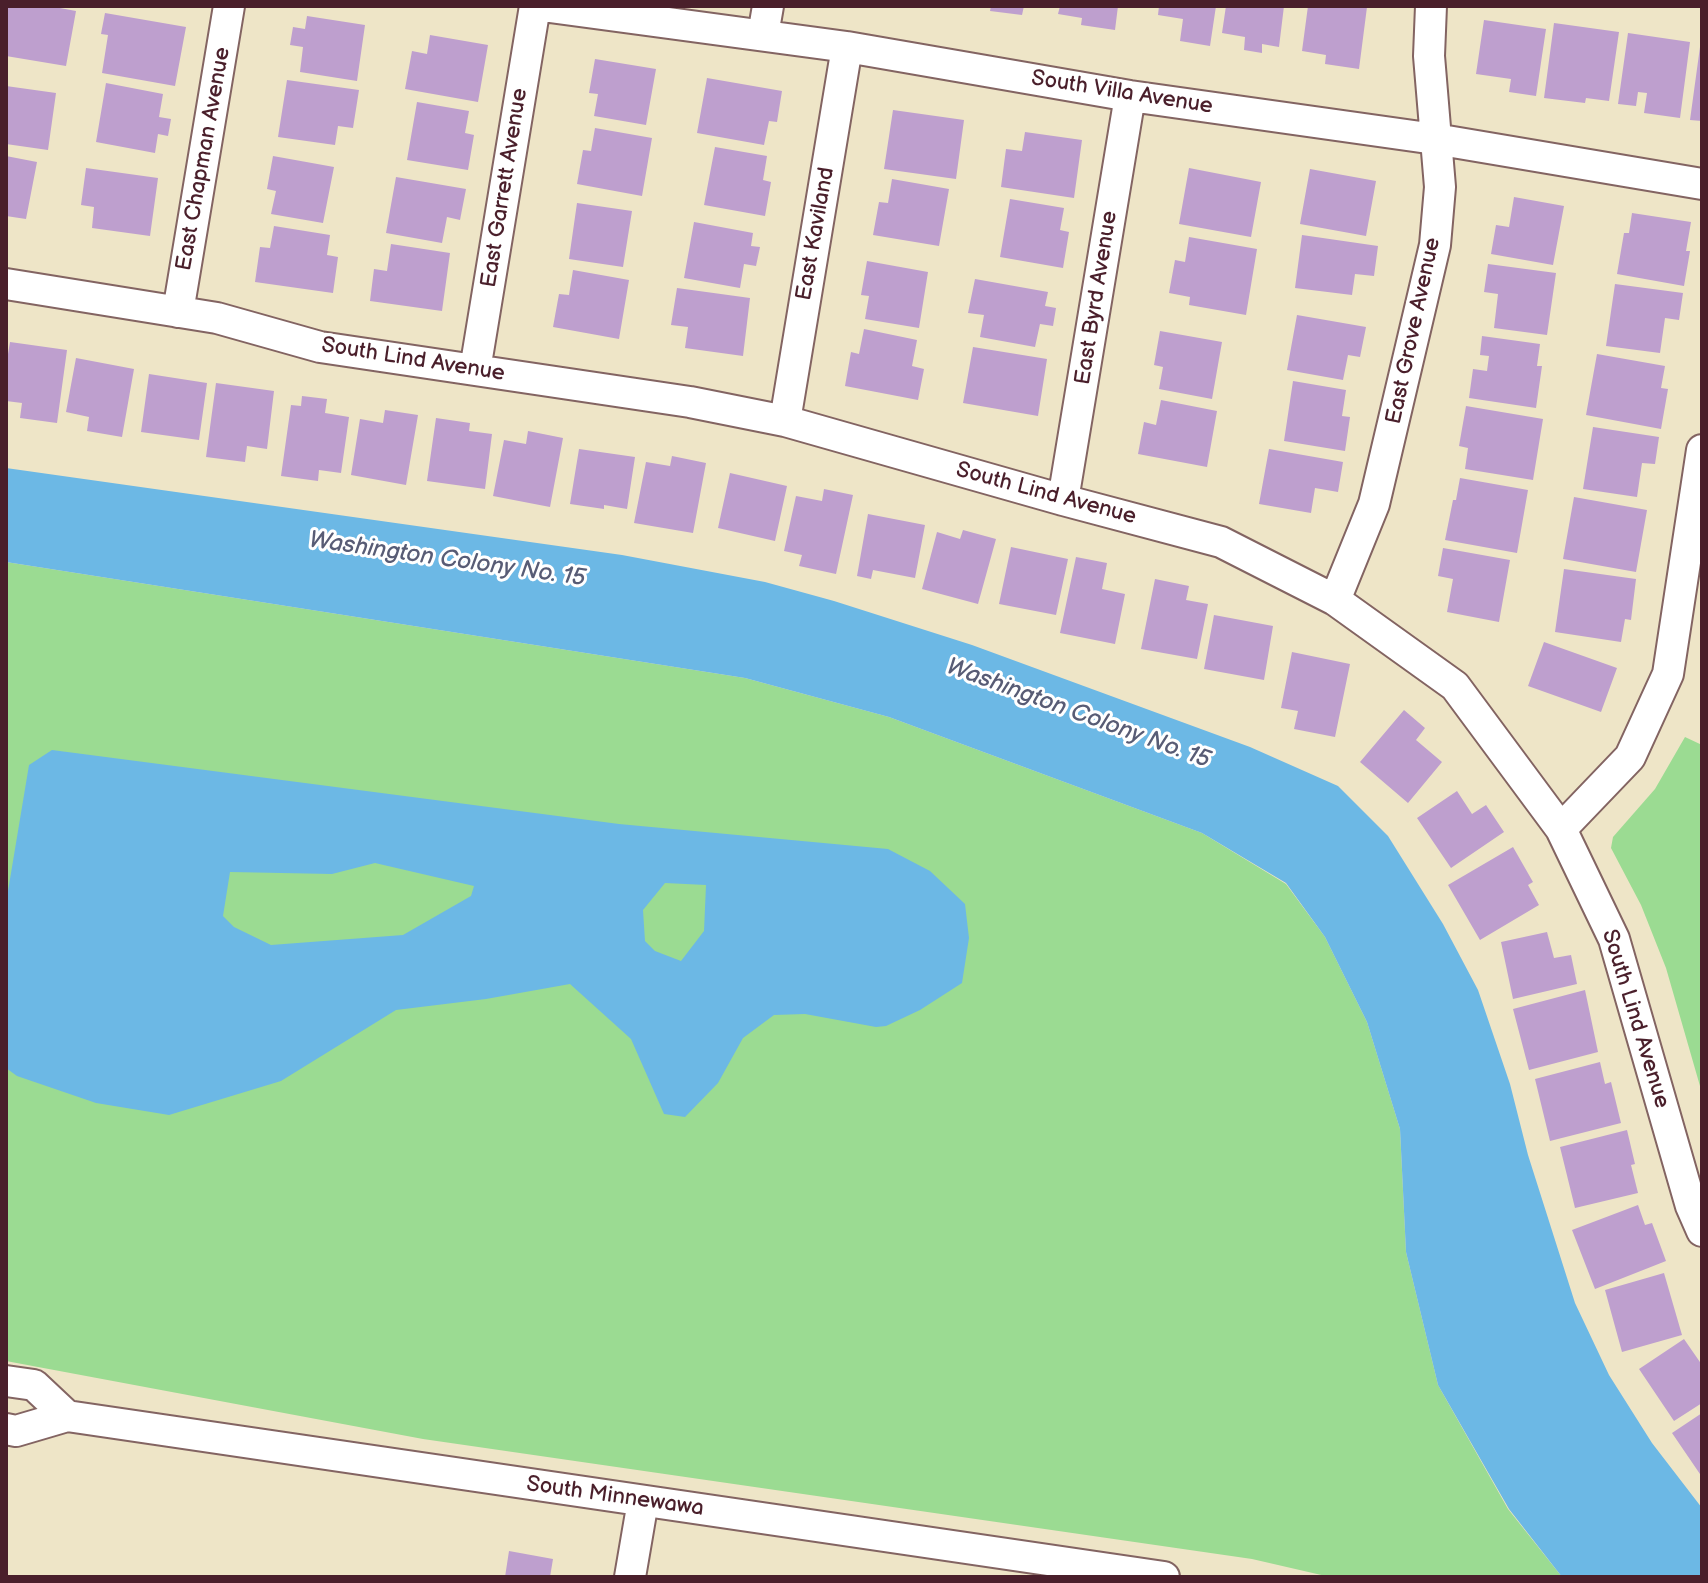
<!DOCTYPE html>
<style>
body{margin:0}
#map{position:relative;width:1708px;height:1583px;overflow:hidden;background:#eee5c7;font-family:"Balsamiq Sans",sans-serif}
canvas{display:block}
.frame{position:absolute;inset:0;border:8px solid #4a1f2b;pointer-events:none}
</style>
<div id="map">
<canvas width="1708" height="1583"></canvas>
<div class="frame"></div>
</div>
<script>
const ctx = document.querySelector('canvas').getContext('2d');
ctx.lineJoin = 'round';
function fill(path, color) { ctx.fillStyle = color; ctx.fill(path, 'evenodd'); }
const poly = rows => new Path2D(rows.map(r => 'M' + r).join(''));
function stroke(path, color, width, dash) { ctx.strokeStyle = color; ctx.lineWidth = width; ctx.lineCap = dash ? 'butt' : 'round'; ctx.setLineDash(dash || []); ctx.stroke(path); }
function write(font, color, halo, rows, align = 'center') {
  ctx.font = font + ' "Balsamiq Sans",sans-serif'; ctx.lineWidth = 6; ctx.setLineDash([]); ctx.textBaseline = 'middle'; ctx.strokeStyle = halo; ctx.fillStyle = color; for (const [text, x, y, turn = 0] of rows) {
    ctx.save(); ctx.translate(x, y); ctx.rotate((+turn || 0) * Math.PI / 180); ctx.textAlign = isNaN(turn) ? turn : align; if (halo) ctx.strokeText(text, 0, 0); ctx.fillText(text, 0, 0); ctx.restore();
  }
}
fill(poly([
 [6,562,745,678,889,717,1202,833,1286,884,1325,937,1367,1022,1400,1129,1406,1252,1438,1385,1508,1509,1562,1577,1330,1577,1252,1559,423,1439,6,1361],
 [1685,737,1702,745,1702,1093,1666,968,1641,905,1611,848,1613,837,1655,789]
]), '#9bdb92');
fill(poly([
 [6,468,622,555,765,582,834,601,972,645,1250,747,1338,786,1388,836,1443,924,1478,990,1510,1084,1528,1155,1575,1303,1609,1375,1652,1443,1702,1508,1702,1577,1562,1577,1509,1509,1438,1385,1406,1252,1400,1129,1367,1022,1325,937,1286,883,1202,833,889,717,745,678,6,562],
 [52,750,619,824,888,849,930,871,965,904,969,938,962,983,920,1010,886,1026,876,1027,805,1014,774,1015,743,1038,718,1083,685,1117,664,1114,631,1039,570,984,486,999,396,1010,281,1081,169,1115,96,1103,17,1076,6,1068,6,903,29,765],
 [375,863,474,886,471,896,403,935,271,945,234,927,223,916,230,872,332,874],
 [665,883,706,885,704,931,681,961,655,951,645,941,643,910]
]), '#6cb8e5');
fill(poly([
 [6,6,49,6,76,11,66,66,6,56],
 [991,6,1024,6,1022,15,990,11],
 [1060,6,1118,6,1115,30,1081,25,1082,18,1058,14],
 [1159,6,1216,6,1210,46,1180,41,1183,19,1158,15],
 [1226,6,1284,6,1279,47,1262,44,1262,53,1244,50,1245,37,1222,33],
 [1308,6,1367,7,1359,69,1325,64,1326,55,1302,51],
 [105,13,186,27,175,86,102,73,108,35,101,34],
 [307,16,365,25,357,81,300,72,303,47,290,45,293,27,305,29],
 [1484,20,1546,29,1536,96,1509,92,1511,79,1476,74],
 [1554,23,1619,32,1609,101,1586,98,1585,103,1544,98],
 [1628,33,1690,42,1680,118,1644,113,1647,93,1638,92,1636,106,1618,104],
 [430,35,488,45,478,102,405,89,412,51,427,54],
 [1700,47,1702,47,1702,121,1690,120],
 [595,59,656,69,646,125,594,116,598,94,589,93],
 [707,78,782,91,777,122,769,121,764,145,697,133],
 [287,80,359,90,353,128,338,126,335,145,278,137],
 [106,83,163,94,159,117,171,119,168,136,158,134,155,153,96,142],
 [6,86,56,93,48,150,6,144],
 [417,102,469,111,465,133,474,135,468,170,407,160],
 [893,110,964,120,956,179,884,169],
 [595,128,652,138,642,196,577,184,583,150,591,151],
 [1025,132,1082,140,1074,198,1001,187,1006,149,1022,151],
 [715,147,767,156,763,180,771,182,765,216,704,205],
 [6,156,37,162,26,219,6,216],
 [273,156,334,167,323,223,271,214,276,191,267,189],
 [86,168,158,178,150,236,92,228,94,207,81,205],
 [1189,168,1261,182,1251,237,1179,224],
 [1310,169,1376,181,1366,236,1300,224],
 [396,177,466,189,460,220,447,217,442,243,386,233],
 [892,179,949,189,939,246,873,235,879,202,888,203],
 [1514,197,1564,206,1553,265,1491,254,1496,225,1509,227],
 [1010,199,1064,208,1060,230,1069,232,1063,268,1000,257],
 [577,203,632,211,623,267,569,259],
 [1632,213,1691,222,1686,251,1690,251,1684,286,1617,274,1624,233,1629,233],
 [694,222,753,233,751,246,760,247,756,266,744,264,740,288,684,278],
 [274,226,330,235,327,255,338,257,333,293,255,282,260,247,270,248],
 [1302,235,1378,246,1374,276,1355,274,1352,295,1295,288],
 [1189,237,1257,249,1246,315,1189,305,1190,297,1169,293,1175,260,1185,262],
 [391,244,450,253,442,311,370,301,374,269,387,271],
 [867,261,928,272,919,328,865,319,869,296,861,295],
 [1488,264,1556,273,1547,335,1494,328,1498,294,1484,292],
 [573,270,629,280,619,339,553,327,559,294,569,295],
 [975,279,1048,292,1045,306,1056,308,1053,326,1040,324,1035,347,980,337,984,315,968,313],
 [1615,284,1683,293,1679,320,1665,318,1660,353,1606,346],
 [677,288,750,298,743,356,685,348,688,327,671,325],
 [1297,315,1366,327,1360,357,1348,355,1343,380,1287,370],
 [864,329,917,340,912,366,924,369,918,400,845,386,851,352,859,354],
 [1160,331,1222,342,1212,399,1159,389,1163,367,1154,365],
 [1482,336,1540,344,1537,366,1542,366,1536,408,1469,398,1473,369,1487,371,1489,356,1480,355],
 [10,342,67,350,57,423,20,418,22,403,6,401,6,366],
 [973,347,1047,359,1038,416,963,403],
 [1597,354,1665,366,1661,388,1668,389,1661,429,1586,415],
 [76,358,134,369,122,437,87,431,89,417,66,412],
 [149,374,207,383,199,440,141,432],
 [1293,381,1346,390,1342,416,1350,417,1345,451,1284,441],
 [216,383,274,391,267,449,247,446,245,462,206,457],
 [302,396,327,399,325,413,349,417,341,473,319,470,318,481,281,476,291,405,301,406],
 [1161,400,1217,411,1207,467,1138,454,1144,422,1156,425],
 [1466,406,1543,419,1533,480,1465,469,1468,448,1459,446],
 [385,410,418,415,406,485,351,475,360,419,383,423],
 [436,418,470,423,469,431,492,434,485,489,427,481],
 [1593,427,1659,437,1655,464,1642,463,1637,497,1583,489],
 [528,431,563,438,550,507,493,496,504,440,526,444],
 [579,449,635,457,627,509,604,505,604,509,570,504],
 [1269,449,1343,462,1338,492,1315,488,1311,513,1259,504],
 [672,456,706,463,693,533,634,523,646,462,670,466],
 [730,473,787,486,775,541,718,528],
 [1460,478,1528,490,1517,553,1445,540,1453,500,1456,500],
 [824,489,853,495,836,574,799,566,802,555,784,551,796,496,822,501],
 [1574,497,1647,510,1636,572,1563,559],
 [868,514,925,525,915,578,873,570,871,579,857,576],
 [963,530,996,539,978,604,922,589,937,532,960,539],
 [1011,547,1068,559,1056,615,999,604],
 [1443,548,1510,560,1499,622,1447,612,1453,579,1438,576],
 [1076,557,1107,563,1102,589,1125,594,1115,644,1060,633],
 [1564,569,1636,579,1631,620,1625,619,1621,642,1555,632],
 [1155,579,1189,586,1186,600,1208,604,1197,659,1141,649],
 [1214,615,1273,626,1264,680,1204,669],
 [1544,642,1617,668,1601,712,1528,686],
 [1292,652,1350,664,1335,737,1294,729,1298,711,1281,708],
 [1404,710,1425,728,1416,740,1442,762,1408,803,1360,762],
 [1457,791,1472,814,1486,805,1504,832,1451,868,1417,818],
 [1513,847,1533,882,1528,885,1539,905,1480,940,1448,885],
 [1547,932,1554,958,1571,955,1577,984,1513,999,1501,942],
 [1585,990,1598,1052,1529,1070,1513,1009],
 [1600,1062,1605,1084,1611,1082,1621,1123,1550,1141,1535,1079],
 [1627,1130,1635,1164,1631,1165,1638,1193,1575,1208,1560,1147],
 [1638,1205,1645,1225,1652,1223,1666,1261,1595,1289,1572,1230],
 [1664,1273,1682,1335,1622,1352,1605,1290],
 [1684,1339,1702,1365,1702,1403,1674,1421,1639,1369],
 [1702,1413,1702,1477,1672,1433],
 [509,1551,553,1559,550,1577,505,1577]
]), '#be9fce');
const street = poly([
 [542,6,847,47,1130,96,1435,139,1702,184],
 [763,35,768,6],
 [6,284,217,318,320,347,690,402,785,421,1063,500,1221,542,1335,600,1455,686,1561,829,1614,939,1691,1206,1702,1231],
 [178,312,229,6],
 [475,370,535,6],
 [785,421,847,47],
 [1063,500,1130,96],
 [1335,600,1374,504,1435,245,1440,187,1429,56,1431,6],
 [1561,829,1630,757,1668,674,1702,450],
 [6,1381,34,1385,67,1416],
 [6,1429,16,1431,67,1416,1164,1577],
 [630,1577,643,1501]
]);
stroke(street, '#836462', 34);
stroke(street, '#fff', 30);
write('22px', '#4a1f2b', '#fff', [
 ["South Villa Avenue",1122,93,9],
 ["East Chapman Avenue",204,159,-80],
 ["East Garrett Avenue",505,188,-81],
 ["East Kaviland",816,234,-80],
 ["East Byrd Avenue",1097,298,-81],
 ["East Grove Avenue",1414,331,-78],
 ["South Lind Avenue",413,360,9],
 ["South Lind Avenue",1046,494,15],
 ["South Lind Avenue",1635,1019,73],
 ["South Minnewawa",615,1497,8]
]);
write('italic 24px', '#585c75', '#fff', [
 ["Washington Colony No. 15",447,560,8],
 ["Washington Colony No. 15",1078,714,20]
]);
</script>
